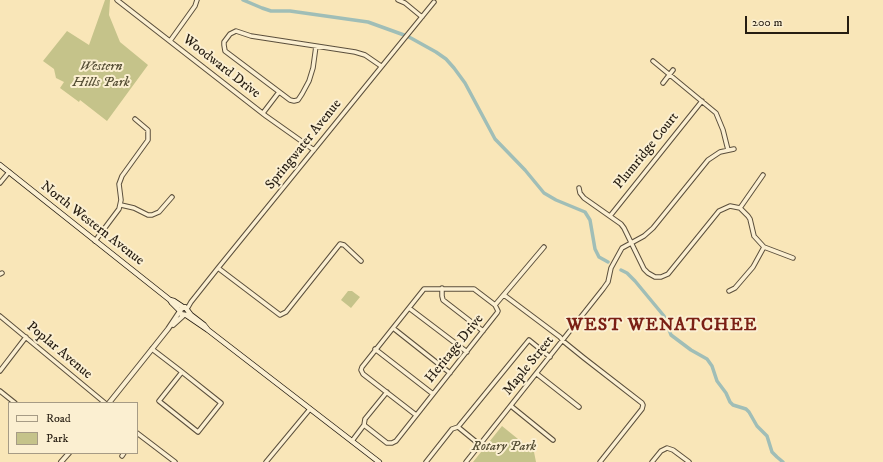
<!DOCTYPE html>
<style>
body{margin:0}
#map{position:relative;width:883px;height:462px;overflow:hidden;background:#f9e6b8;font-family:"IM FELL DW Pica",serif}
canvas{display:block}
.legend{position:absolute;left:8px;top:402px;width:130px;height:52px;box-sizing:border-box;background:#fbefd1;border:1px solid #a69b85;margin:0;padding:5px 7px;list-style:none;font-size:12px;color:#261d12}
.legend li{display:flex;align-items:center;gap:8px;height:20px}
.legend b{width:20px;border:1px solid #a69b85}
.scale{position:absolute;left:745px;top:16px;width:104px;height:18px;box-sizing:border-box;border:2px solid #261d12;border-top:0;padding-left:5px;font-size:12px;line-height:14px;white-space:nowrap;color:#261d12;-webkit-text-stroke:3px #fbefd1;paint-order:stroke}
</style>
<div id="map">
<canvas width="883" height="462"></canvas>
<ul class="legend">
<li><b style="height:5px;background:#fbefd1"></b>Road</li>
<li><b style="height:11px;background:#c5c38a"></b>Park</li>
</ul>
<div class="scale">200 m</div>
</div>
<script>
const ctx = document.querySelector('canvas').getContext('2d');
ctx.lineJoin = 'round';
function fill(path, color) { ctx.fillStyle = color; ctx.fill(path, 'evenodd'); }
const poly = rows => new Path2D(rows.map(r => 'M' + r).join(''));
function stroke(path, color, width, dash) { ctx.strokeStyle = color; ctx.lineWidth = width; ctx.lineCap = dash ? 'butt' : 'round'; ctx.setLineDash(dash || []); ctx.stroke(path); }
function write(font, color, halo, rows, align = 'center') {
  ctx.font = font + ' "IM FELL DW Pica",serif'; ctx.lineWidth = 4; ctx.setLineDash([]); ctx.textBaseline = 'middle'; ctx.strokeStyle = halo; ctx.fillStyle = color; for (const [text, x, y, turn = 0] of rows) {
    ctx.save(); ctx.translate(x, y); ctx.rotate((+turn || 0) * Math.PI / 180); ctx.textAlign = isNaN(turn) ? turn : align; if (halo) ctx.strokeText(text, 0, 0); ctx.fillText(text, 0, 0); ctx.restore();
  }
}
fill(poly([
 [105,0,110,0,109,15,120,42,148,65,107,121,80,100,79,102,60,88,64,82,56,78,54,69,43,61,67,31,89,45],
 [348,291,352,291,360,297,351,308,341,300],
 [502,426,534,452,536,462,473,462]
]), '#c5c38a');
stroke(poly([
 [243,0,262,8,271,11,290,11,368,22,404,35],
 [409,37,436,52,446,59,454,68,465,83,495,139,525,170,544,193,556,200,585,212,590,220,595,249,599,257,608,262],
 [621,270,627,273,635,281,664,316,671,335,691,350,707,359,712,366,717,381,726,393,730,402,733,405,746,409,749,412,757,426,767,436,772,452,777,457,783,462]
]), '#a0beb7', 3.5);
const minor = poly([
 [117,0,266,116,314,150],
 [398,0,405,3,422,17],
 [170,41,195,6,197,0],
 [316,46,313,68,309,81,302,94,298,100,294,101,290,100,225,51,224,45,224,42,230,34,236,31,251,36,355,52,365,55,381,66],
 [653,61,716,113,723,130,728,150],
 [663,83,673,70],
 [263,113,279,92],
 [0,183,9,172],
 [579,188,580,193,584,198,621,224,624,228,644,269,648,273,655,277,661,277,668,274,719,211,730,206,740,208,748,216,750,219,754,236,764,247,793,258],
 [121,205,134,208,148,215,152,215,159,212,172,197],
 [740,208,763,175],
 [610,216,702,101],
 [95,241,119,209,121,200,119,184,122,176,148,140,148,130,135,119],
 [218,268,280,315,286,312,340,244,344,245,361,261],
 [0,274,2,273],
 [442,288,442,296,443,300,483,331],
 [729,291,735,288,753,267,764,247],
 [504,295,560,337,563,341,584,358,642,403,643,405,642,409,600,462],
 [495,305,544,247],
 [409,308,467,352],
 [187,309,191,302,218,268,434,2],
 [0,316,105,403],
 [393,328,450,373],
 [152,349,182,372,221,403,198,432,159,401,182,372],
 [375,349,433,394],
 [0,371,26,337],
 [537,374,579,407],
 [0,391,15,403],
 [511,406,553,440],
 [364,425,387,443,392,443,396,441,497,313,498,311,495,305,474,289,424,289,362,367,361,370,363,374,416,415],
 [458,427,529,340,550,357],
 [137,433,175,462],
 [352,441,364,425,365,419,387,392],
 [122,456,124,453],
 [266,462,310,409],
 [426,462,452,429,458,427,480,445],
 [466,462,603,289,608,282,611,268,622,248,644,236,653,228,708,160,720,152,734,149],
 [652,462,661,451,667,448,673,450,689,462]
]);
const tertiary = poly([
 [173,325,184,315],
 [109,403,168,329,180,311],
 [61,462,69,453]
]);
const secondary = poly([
 [0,165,170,300,174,301,183,307],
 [170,300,172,303,180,311],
 [208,330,204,325,191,315,185,307,181,309,180,311,181,314,186,315,208,330,379,462]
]);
stroke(minor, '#5b4f3c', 5.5);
stroke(tertiary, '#5b4f3c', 6);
stroke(secondary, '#261d12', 6);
stroke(minor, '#fbefd1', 3.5);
stroke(tertiary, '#fbefd1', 4);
stroke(secondary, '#fbefd1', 4.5);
write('italic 14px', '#564f36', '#fbefd1', [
 ["Western",101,67],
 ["Hills Park",101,83],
 ["Rotary Park",504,447]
]);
write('14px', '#261d12', '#fbefd1', [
 ["Woodward Drive",221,67,38],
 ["Springwater Avenue",304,145,-51],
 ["Plumridge Court",647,151,-51],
 ["North Western Avenue",92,224,38],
 ["Heritage Drive",455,349,-51],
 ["Poplar Avenue",59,351,40],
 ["Maple Street",529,366,-51]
]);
ctx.letterSpacing = '1px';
write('bold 18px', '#7a1f14', '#fbefd1', [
 ["WEST WENATCHEE",662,326]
]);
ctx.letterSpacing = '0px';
</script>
